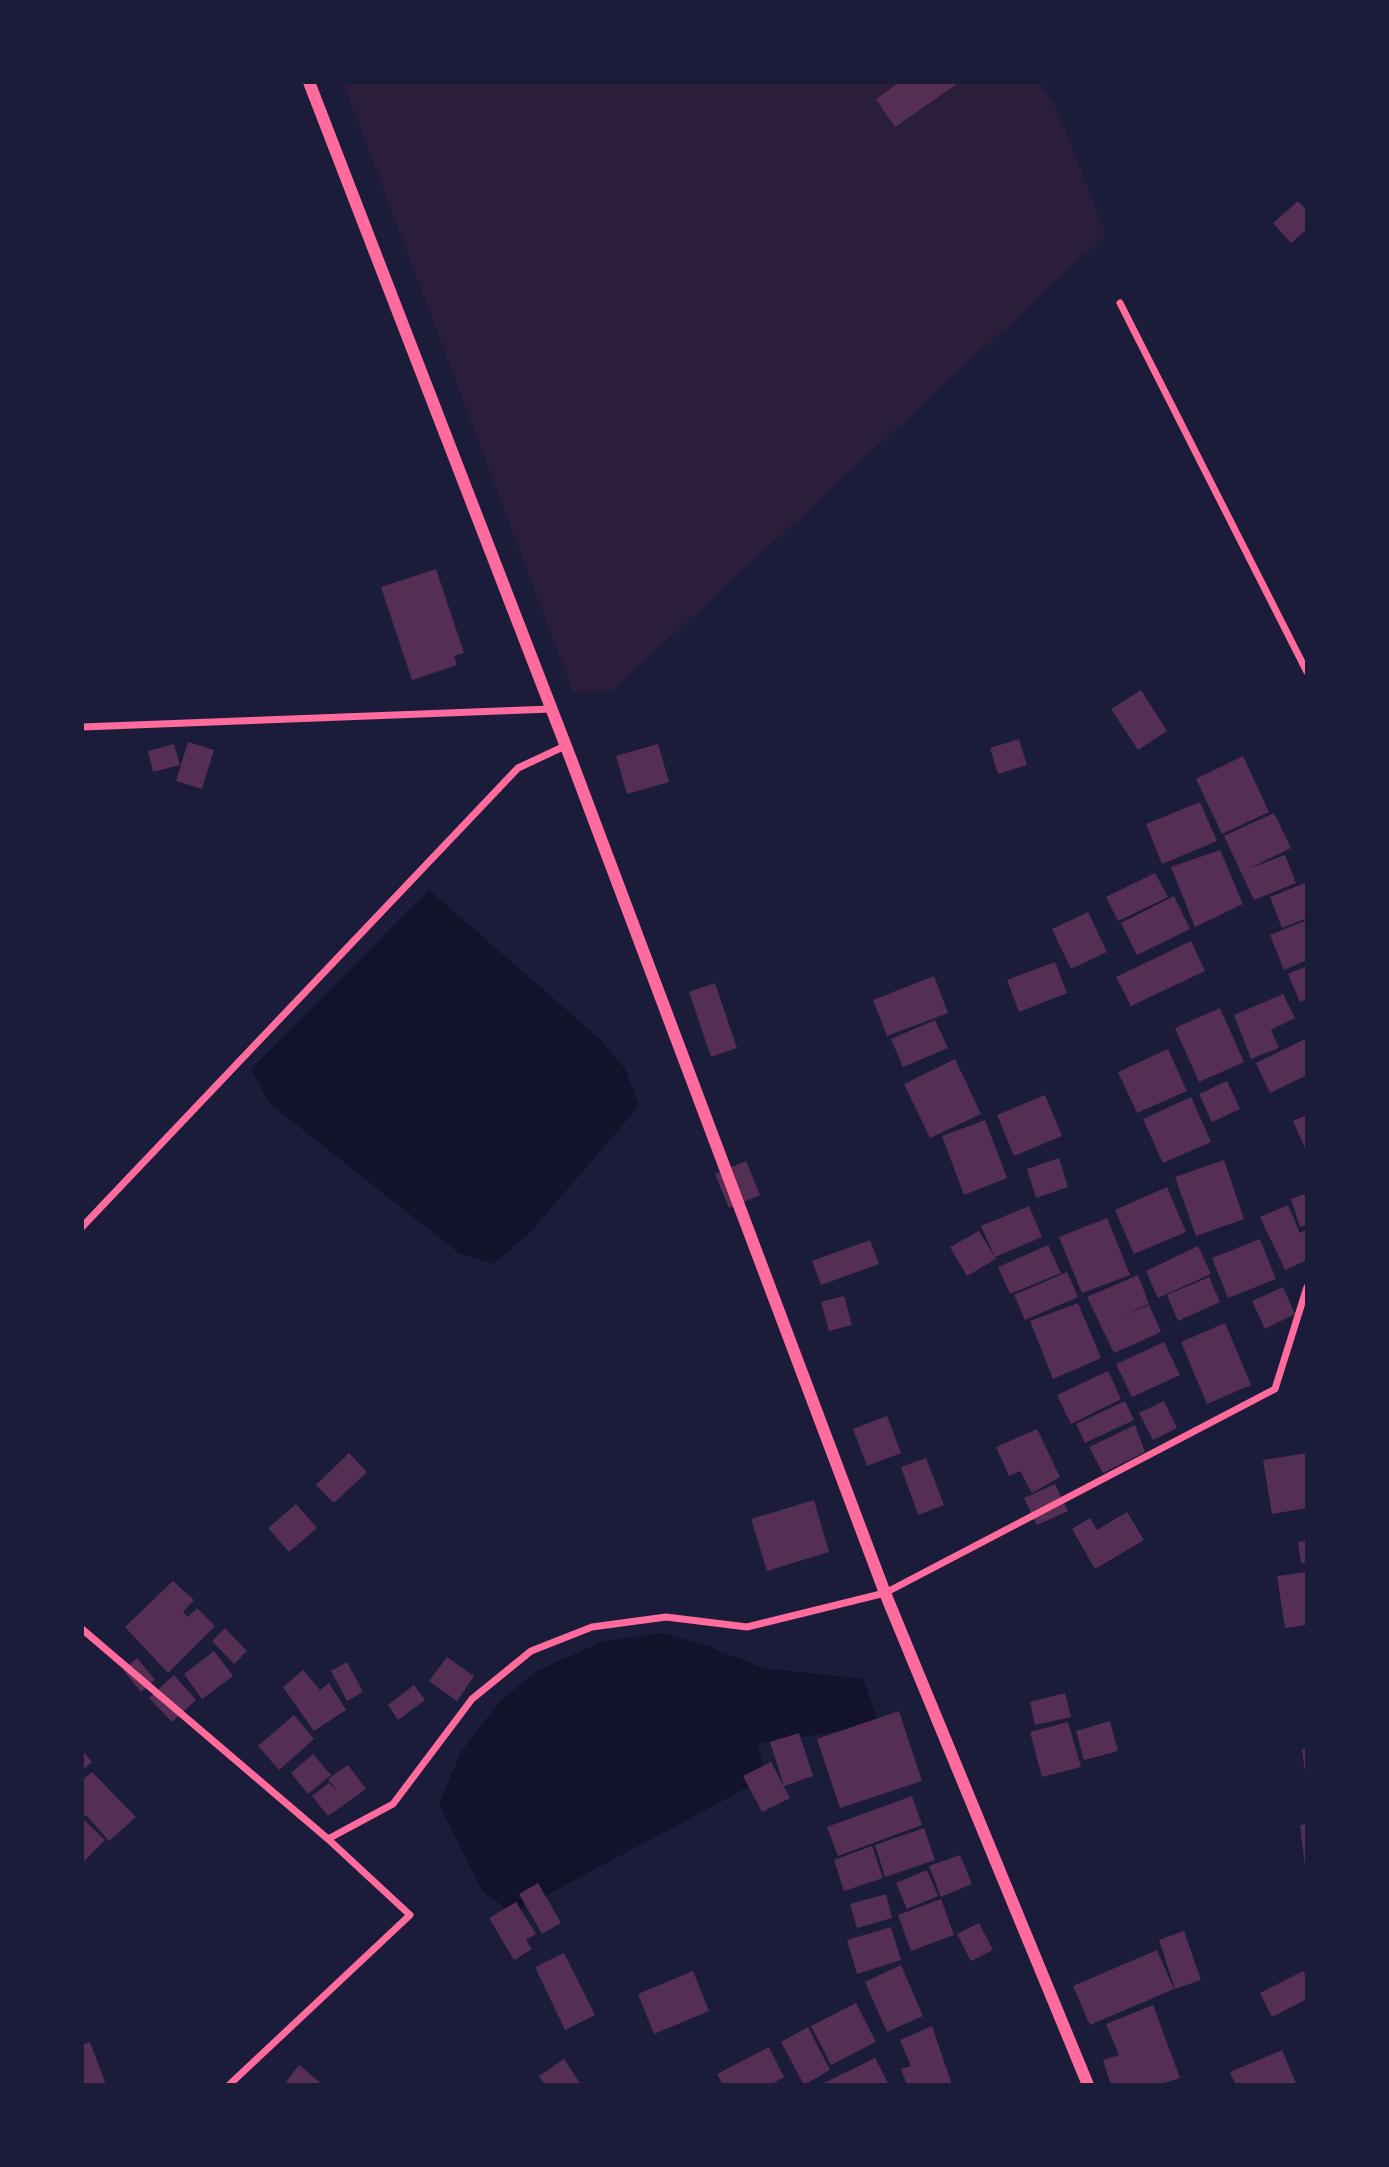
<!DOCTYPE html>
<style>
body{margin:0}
#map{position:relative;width:1389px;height:2167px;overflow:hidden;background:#1b1b3a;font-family:Commissioner,sans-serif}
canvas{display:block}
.frame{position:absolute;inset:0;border:84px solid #1b1b3a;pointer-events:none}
</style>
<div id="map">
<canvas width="1389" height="2167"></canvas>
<div class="frame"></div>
</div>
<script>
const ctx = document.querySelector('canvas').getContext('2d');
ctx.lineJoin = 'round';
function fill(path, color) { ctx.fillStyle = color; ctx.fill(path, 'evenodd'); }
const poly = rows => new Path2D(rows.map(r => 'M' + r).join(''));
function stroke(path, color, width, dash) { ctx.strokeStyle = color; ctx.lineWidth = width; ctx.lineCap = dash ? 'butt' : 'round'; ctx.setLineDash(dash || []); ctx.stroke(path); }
fill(poly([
 [343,82,1039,82,1058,111,1106,235,613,690,573,692]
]), '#2a1e3b');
fill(poly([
 [429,890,601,1040,625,1069,639,1106,533,1229,494,1264,459,1253,270,1104,251,1069],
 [661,1633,702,1644,763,1668,863,1679,879,1725,757,1744,767,1777,513,1913,483,1892,439,1804,461,1752,500,1701,537,1671,601,1642]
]), '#12122b');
fill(poly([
 [900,82,955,82,957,84,895,127,876,99],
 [1298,201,1307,210,1307,229,1291,243,1273,223],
 [436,569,464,653,454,656,457,665,412,680,381,587],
 [1141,690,1167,731,1138,750,1111,709],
 [1019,739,1027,765,998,774,990,748],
 [188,742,214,750,202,789,176,781],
 [174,744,180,765,153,772,148,751],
 [658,744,669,782,627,794,616,756],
 [1243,756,1269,812,1222,834,1196,779],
 [1200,802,1217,841,1162,864,1146,824],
 [1274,813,1291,848,1248,869,1285,855,1296,883,1254,900,1224,836],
 [1220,850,1243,904,1195,927,1171,867],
 [1155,873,1168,897,1118,921,1106,897],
 [1307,882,1307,918,1282,928,1270,897],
 [1174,896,1190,929,1137,955,1121,923],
 [1088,912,1107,952,1071,969,1052,929],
 [1307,920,1307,960,1284,970,1270,935],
 [1191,941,1205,971,1131,1006,1116,977],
 [1055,962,1067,993,1019,1012,1007,980],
 [1307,966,1307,999,1300,1002,1288,974],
 [934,976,948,1013,887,1036,873,1000],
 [715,983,737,1048,711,1057,689,992],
 [1283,994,1295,1018,1271,1030,1279,1048,1251,1059,1234,1015],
 [1220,1008,1244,1062,1199,1082,1175,1028],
 [935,1020,948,1048,903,1067,891,1039],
 [1307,1038,1307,1075,1270,1093,1256,1063],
 [1168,1049,1187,1091,1137,1113,1118,1072],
 [955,1059,981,1114,930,1138,904,1084],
 [1227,1081,1240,1109,1212,1122,1199,1094],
 [1045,1095,1062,1136,1014,1156,997,1115],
 [1191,1097,1211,1142,1163,1163,1143,1119],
 [1307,1115,1307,1153,1293,1121],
 [985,1120,1007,1178,964,1195,942,1136],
 [1059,1158,1068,1187,1036,1198,1027,1169],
 [1224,1160,1244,1219,1196,1236,1175,1177],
 [746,1161,760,1195,729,1208,715,1174],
 [1167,1187,1186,1232,1134,1254,1115,1210],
 [1307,1193,1307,1225,1300,1227,1291,1199],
 [1288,1205,1300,1233,1307,1229,1307,1260,1285,1270,1260,1217],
 [1029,1206,1042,1237,995,1257,981,1226],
 [1107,1218,1130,1275,1082,1293,1059,1237],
 [979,1231,996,1259,967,1276,950,1247],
 [1260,1239,1276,1279,1228,1298,1212,1258],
 [870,1240,879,1264,821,1285,812,1261],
 [1048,1245,1061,1273,1010,1294,998,1267],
 [1198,1246,1211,1274,1158,1298,1146,1271],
 [1067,1272,1078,1297,1025,1320,1014,1295],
 [1138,1275,1149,1304,1117,1318,1149,1305,1161,1332,1114,1353,1087,1297],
 [1209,1277,1220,1302,1178,1321,1167,1295],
 [1283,1287,1295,1314,1265,1329,1252,1301],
 [844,1296,852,1325,829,1331,821,1302],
 [1078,1303,1101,1358,1053,1379,1030,1321],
 [1225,1323,1251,1385,1207,1404,1181,1342],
 [1164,1342,1180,1375,1132,1397,1116,1364],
 [1108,1371,1121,1399,1071,1424,1057,1395],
 [1125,1401,1134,1420,1085,1443,1076,1424],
 [1164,1401,1177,1428,1153,1440,1139,1413],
 [887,1416,901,1453,867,1466,853,1429],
 [1135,1425,1145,1452,1103,1473,1089,1447],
 [1037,1429,1060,1477,1032,1493,1020,1471,1009,1476,996,1447],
 [349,1453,367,1472,334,1503,316,1485],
 [1307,1453,1307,1508,1272,1514,1263,1460],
 [926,1458,944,1505,918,1515,901,1467],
 [1055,1484,1068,1511,1037,1525,1024,1498],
 [814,1500,829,1552,767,1571,751,1519],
 [296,1504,317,1528,289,1552,268,1528],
 [1127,1512,1144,1540,1095,1569,1072,1529,1090,1518,1097,1530],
 [1307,1541,1307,1562,1301,1563,1298,1542],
 [1307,1572,1307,1625,1285,1628,1277,1576],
 [173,1581,194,1600,183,1612,188,1617,197,1608,215,1626,168,1673,125,1627],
 [225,1628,247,1651,234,1664,212,1641],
 [214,1651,233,1676,202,1699,184,1674],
 [447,1657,474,1676,457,1701,429,1681],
 [137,1658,155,1680,141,1692,123,1670],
 [347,1662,363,1692,347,1701,331,1671],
 [303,1670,320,1690,329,1683,346,1710,314,1731,283,1687],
 [174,1675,196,1700,172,1722,149,1698],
 [414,1685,425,1700,398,1720,388,1705],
 [1065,1693,1071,1717,1035,1725,1030,1702],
 [899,1711,922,1781,840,1808,817,1739],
 [294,1715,314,1739,279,1770,258,1746],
 [1110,1721,1118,1751,1084,1760,1076,1731],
 [1068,1722,1081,1767,1042,1777,1030,1732],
 [799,1733,813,1776,784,1786,770,1742],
 [1302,1749,1307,1749,1307,1772,1305,1773],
 [82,1750,92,1762,82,1771],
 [313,1754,331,1775,308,1794,291,1773],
 [771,1762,790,1798,762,1812,743,1776],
 [348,1765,366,1789,328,1816,312,1796,329,1783,338,1792,328,1779],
 [92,1772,136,1817,109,1841,87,1816,82,1816,82,1780],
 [912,1796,922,1825,838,1856,827,1827],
 [85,1821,105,1840,82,1863,82,1824],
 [1307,1824,1307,1867,1305,1867,1300,1825],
 [924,1828,935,1860,885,1877,875,1845],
 [872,1846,883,1878,844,1891,834,1860],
 [960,1855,972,1884,941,1897,929,1866],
 [927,1870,938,1896,907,1909,896,1883],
 [538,1883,561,1923,542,1934,519,1894],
 [886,1894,892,1918,857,1928,850,1904],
 [941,1899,954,1935,911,1951,898,1915],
 [516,1902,536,1934,526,1940,532,1949,514,1960,489,1918],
 [979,1923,993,1950,971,1961,957,1934],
 [891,1927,901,1960,857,1974,847,1940],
 [1184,1931,1201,1980,1175,1989,1159,1940],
 [1157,1950,1174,1989,1090,2025,1073,1986],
 [564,1953,595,2015,565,2030,535,1967],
 [901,1965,923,2016,887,2032,865,1982],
 [693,1971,709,2011,654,2034,638,1994],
 [1303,1971,1307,1978,1307,1999,1272,2017,1260,1993],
 [856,2003,876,2042,831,2065,811,2026],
 [1153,2005,1180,2078,1158,2085,1111,2085,1103,2060,1119,2055,1106,2024],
 [932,2026,952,2085,907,2085,901,2069,911,2066,900,2040],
 [808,2027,830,2070,804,2085,781,2042],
 [90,2042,106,2085,82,2085,82,2045],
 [769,2047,784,2077,770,2085,723,2085,717,2074],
 [1282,2050,1296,2083,1236,2085,1230,2072],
 [875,2058,889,2085,820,2085],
 [564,2059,581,2085,545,2085,539,2076],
 [299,2065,323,2085,289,2085,286,2082]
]), '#542f53');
stroke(poly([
 [1120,303,1307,672],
 [82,727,551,709],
 [82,1227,518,768,565,746],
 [82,1629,328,1839,393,1804,472,1699,531,1651,592,1627,666,1617,747,1627,885,1593,1275,1389,1307,1287],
 [229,2085,410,1915,328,1839]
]), '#ff6b9d', 7);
stroke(poly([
 [309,82,572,762,885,1593,1088,2085]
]), '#ff6b9d', 12);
</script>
